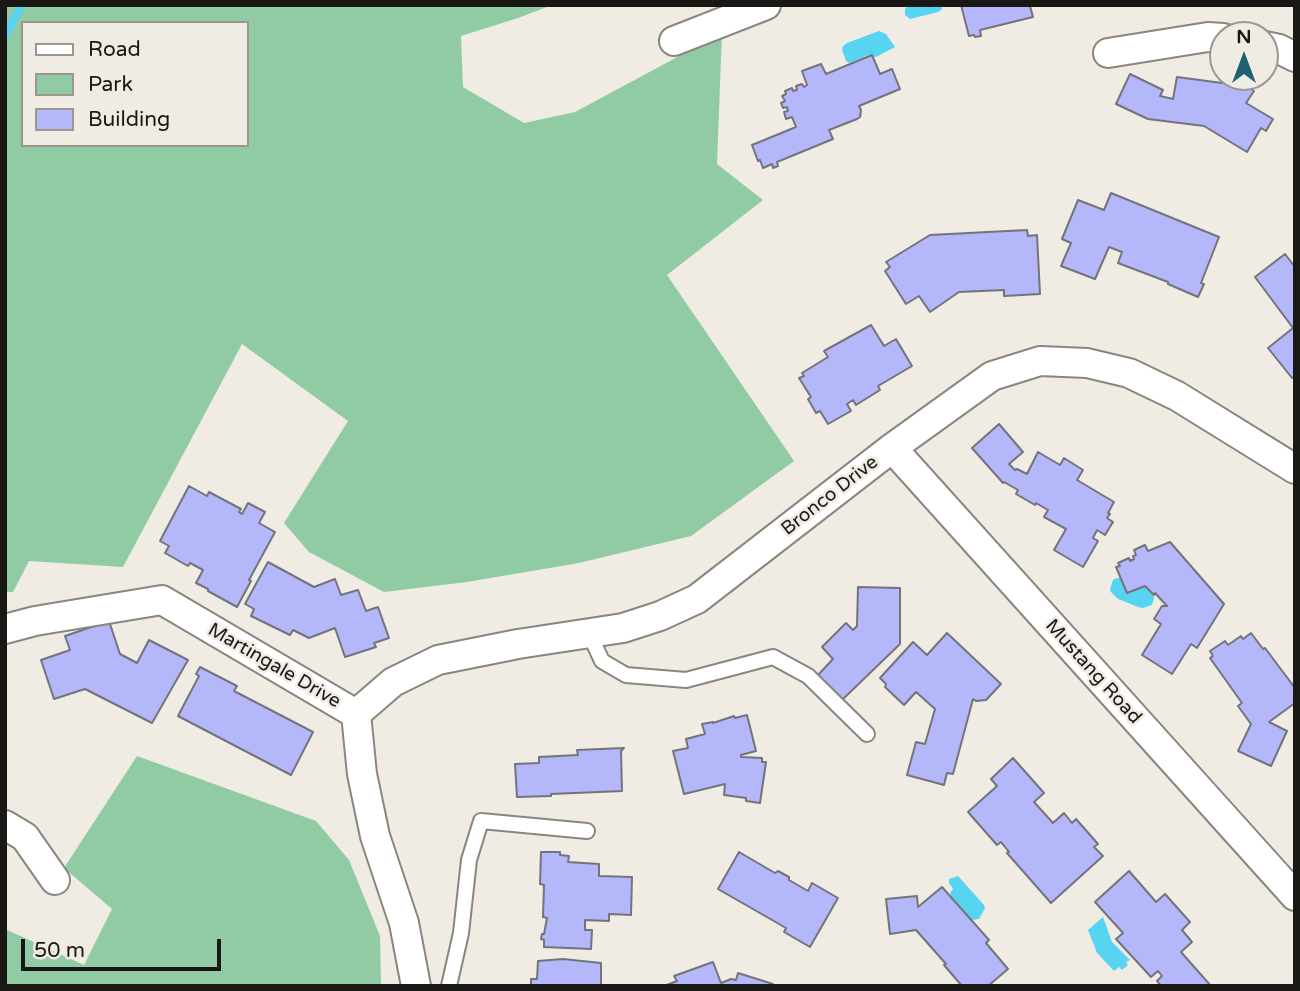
<!DOCTYPE html>
<style>
body{margin:0}
#map{position:relative;width:1300px;height:991px;overflow:hidden;background:#f0ebe3;font-family:"Varela Round",sans-serif}
canvas{display:block}
.frame{position:absolute;inset:0;border:7px solid #191815;pointer-events:none}
.legend{position:absolute;left:21px;top:21px;width:228px;height:126px;box-sizing:border-box;background:#f0ebe3;border:2px solid #9a9791;margin:0;padding:9px 12px;list-style:none;font-size:21px;color:#191815}
.legend li{display:flex;align-items:center;gap:14px;height:35px}
.legend b{width:35px;border:2px solid #9a9791}
.north{position:absolute;left:1209px;top:21px;width:70px;height:70px;box-sizing:border-box;background:#f0ebe3;border:2px solid #9a9791;border-radius:50%;rotate:0deg;font-size:19px;font-weight:700;line-height:28px;text-align:center;color:#191815}
.north::after{content:'';display:block;margin:auto;width:24px;height:32px;background:#1d6273;clip-path:polygon(50% 0,100% 100%,50% 72%,0 100%)}
.scale{position:absolute;left:21px;top:939px;width:200px;height:32px;box-sizing:border-box;border:4px solid #191815;border-top:0;padding-left:9px;font-size:21px;line-height:24px;white-space:nowrap;color:#191815;-webkit-text-stroke:5px #f0ebe3;paint-order:stroke}
</style>
<div id="map">
<canvas width="1300" height="991"></canvas>
<div class="frame"></div>
<ul class="legend">
<li><b style="height:9px;background:#fff"></b>Road</li>
<li><b style="height:19px;background:#91cba3"></b>Park</li>
<li><b style="height:19px;background:#b4b7f9"></b>Building</li>
</ul>
<div class="north">N</div>
<div class="scale">50 m</div>
</div>
<script>
const ctx = document.querySelector('canvas').getContext('2d');
ctx.lineJoin = 'round';
function fill(path, color) { ctx.fillStyle = color; ctx.fill(path, 'evenodd'); }
const poly = rows => new Path2D(rows.map(r => 'M' + r).join(''));
function stroke(path, color, width, dash) { ctx.strokeStyle = color; ctx.lineWidth = width; ctx.lineCap = dash ? 'butt' : 'round'; ctx.setLineDash(dash || []); ctx.stroke(path); }
function write(font, color, halo, rows, align = 'center') {
  ctx.font = font + ' "Varela Round",sans-serif'; ctx.lineWidth = 5; ctx.setLineDash([]); ctx.textBaseline = 'middle'; ctx.strokeStyle = halo; ctx.fillStyle = color; for (const [text, x, y, turn = 0] of rows) {
    ctx.save(); ctx.translate(x, y); ctx.rotate((+turn || 0) * Math.PI / 180); ctx.textAlign = isNaN(turn) ? turn : align; if (halo) ctx.strokeText(text, 0, 0); ctx.fillText(text, 0, 0); ctx.restore();
  }
}
fill(poly([
 [5,5,552,5,518,18,461,36,463,87,524,123,575,112,722,33,717,164,763,200,667,275,794,461,691,536,579,563,467,582,384,592,309,552,284,523,348,421,242,344,123,567,29,561,13,592,5,592],
 [23,23,247,23,247,145,23,145],
 [137,756,316,821,349,860,380,936,381,986,5,986,5,929,84,965,112,909,64,868]
]), '#91cba3');
fill(poly([
 [908,5,942,5,942,9,938,12,910,19,905,15,905,9],
 [879,31,886,34,895,47,876,57,868,55,850,63,846,61,842,50,843,46,847,43],
 [1123,577,1153,589,1154,598,1152,605,1143,608,1138,607,1118,599,1111,592,1110,590,1112,582,1114,579],
 [958,876,984,905,985,908,979,919,972,920,970,918,951,896,950,893,953,889,949,883,949,879],
 [1103,917,1112,942,1130,960,1126,962,1128,965,1122,970,1119,967,1114,971,1097,953,1088,930]
]), '#57d4f2');
stroke(poly([
 [5,36,22,5]
]), '#57d4f2', 8);
const building = poly([
 [961,5,1033,5,1030,6,1033,17,980,30,981,36,975,37,974,35,969,36,961,5],
 [872,55,880,74,892,69,900,89,859,106,861,110,860,117,857,119,829,130,833,139,777,162,778,166,773,168,772,164,763,168,760,160,758,161,752,145,796,127,792,117,786,119,784,112,788,111,787,107,783,108,781,103,785,101,782,96,786,94,785,91,792,88,793,91,797,90,796,86,802,84,804,87,807,85,802,71,821,64,826,74,872,55],
 [1130,74,1163,90,1160,96,1173,99,1177,77,1222,83,1226,77,1232,77,1254,91,1246,103,1273,119,1266,131,1261,128,1247,152,1204,126,1148,119,1116,104,1130,74],
 [1111,193,1219,237,1201,283,1204,284,1198,297,1168,284,1168,282,1118,263,1122,252,1109,247,1095,279,1061,266,1071,243,1062,239,1078,200,1104,210,1111,193],
 [1027,230,1028,236,1037,235,1040,294,1004,296,1004,290,959,292,930,312,919,296,906,304,885,271,890,267,886,262,930,235,1027,230],
 [1285,254,1295,267,1295,376,1292,378,1268,348,1293,328,1255,277,1285,254],
 [871,325,884,346,896,339,912,366,878,386,880,390,856,405,853,400,847,404,851,411,828,424,820,411,816,413,808,399,811,397,799,378,804,376,802,373,828,357,824,351,871,325],
 [999,424,1023,452,1009,464,1015,470,1017,469,1027,474,1038,452,1060,465,1064,458,1083,470,1077,480,1114,502,1108,513,1110,514,1107,518,1113,522,1105,535,1097,530,1093,538,1098,541,1083,567,1054,550,1066,529,1044,517,1048,510,1036,503,1035,505,1016,494,1018,490,1004,482,1003,483,972,448,999,424],
 [189,486,207,496,209,492,241,509,239,512,242,514,248,503,265,512,259,523,275,532,249,580,251,581,237,607,208,591,208,589,196,583,203,570,190,563,188,566,165,553,169,546,160,541,189,486],
 [1170,542,1224,604,1197,648,1191,644,1172,674,1142,655,1161,624,1154,619,1162,606,1167,606,1155,593,1154,595,1145,586,1127,593,1116,567,1120,566,1118,563,1129,558,1130,561,1134,559,1133,556,1136,555,1134,550,1145,545,1148,551,1170,542],
 [268,562,314,587,335,579,341,595,358,590,366,611,378,607,389,638,374,643,376,647,345,657,335,628,309,638,293,630,290,635,251,616,254,609,245,604,268,562],
 [858,587,900,588,900,644,842,700,818,675,833,659,822,647,846,623,853,630,857,626,858,587],
 [109,621,120,654,137,663,149,640,188,660,152,723,85,689,54,699,41,660,70,650,65,636,109,621],
 [947,633,1001,684,986,700,976,701,973,699,953,774,947,773,944,785,907,775,916,742,925,744,935,709,916,692,904,705,885,687,886,684,880,678,913,642,927,655,947,633],
 [1251,633,1263,649,1265,648,1295,688,1295,703,1269,722,1287,731,1271,766,1238,751,1251,724,1238,706,1242,703,1210,658,1213,656,1210,651,1225,641,1228,645,1241,636,1243,639,1251,633],
 [200,667,237,686,234,691,313,732,291,775,178,716,199,676,196,674,200,667],
 [747,715,756,751,741,755,741,757,762,758,762,762,766,762,760,803,746,801,746,798,724,795,725,784,684,794,673,751,688,748,686,739,705,734,702,724,713,722,713,723,734,716,735,718,747,715],
 [624,748,621,751,622,791,551,794,551,796,517,797,515,764,539,763,539,757,578,755,577,750,624,748],
 [1013,758,1044,793,1034,802,1053,823,1064,813,1072,823,1076,819,1098,844,1094,847,1103,856,1051,903,1007,853,1009,852,1001,842,997,845,968,812,997,786,991,779,1013,758],
 [541,852,560,852,560,855,569,856,568,862,599,864,599,876,632,877,631,915,609,914,609,921,585,920,585,930,592,930,591,949,544,947,544,940,541,939,542,934,544,934,547,918,543,917,544,885,540,884,541,852],
 [739,852,775,873,778,871,789,877,789,880,808,891,812,883,838,898,810,947,784,932,786,928,718,889,739,852],
 [1129,871,1156,902,1165,894,1190,922,1182,930,1192,942,1181,952,1211,986,1161,986,1157,981,1162,976,1158,971,1151,977,1116,939,1123,933,1095,902,1129,871],
 [942,887,989,940,986,943,1008,969,988,986,962,986,944,965,946,964,916,930,890,934,886,899,917,896,918,907,942,887],
 [563,959,601,963,601,986,531,986,531,979,537,979,538,961,563,959],
 [713,962,721,983,731,979,736,980,738,973,773,984,772,986,664,986,677,981,674,976,713,962]
]);
fill(building, '#b4b7f9');
stroke(building, '#73747b', 2);
const lane = poly([
 [589,633,602,661,626,675,686,680,773,657,808,676,867,734],
 [449,986,461,933,469,860,481,821,587,831]
]);
const street = poly([
 [674,41,766,5],
 [1265,46,1279,49,1295,57],
 [1108,53,1208,37,1223,38],
 [892,448,1295,896],
 [5,629,35,621,162,600,356,714],
 [356,714,393,682,438,660,518,644,623,628,660,616,697,599,892,448,992,376,1040,361,1087,363,1129,373,1177,396,1295,469],
 [356,714,362,774,375,836,404,923,416,986],
 [5,825,25,837,55,880]
]);
stroke(lane, '#8a867f', 18);
stroke(street, '#8a867f', 32);
stroke(lane, '#fff', 14);
stroke(street, '#fff', 28);
write('19px', '#191815', '#f0ebe3', [
 ["Bronco Drive",830,496,-38],
 ["Martingale Drive",274,666,30],
 ["Mustang Road",1093,672,48]
]);
</script>
